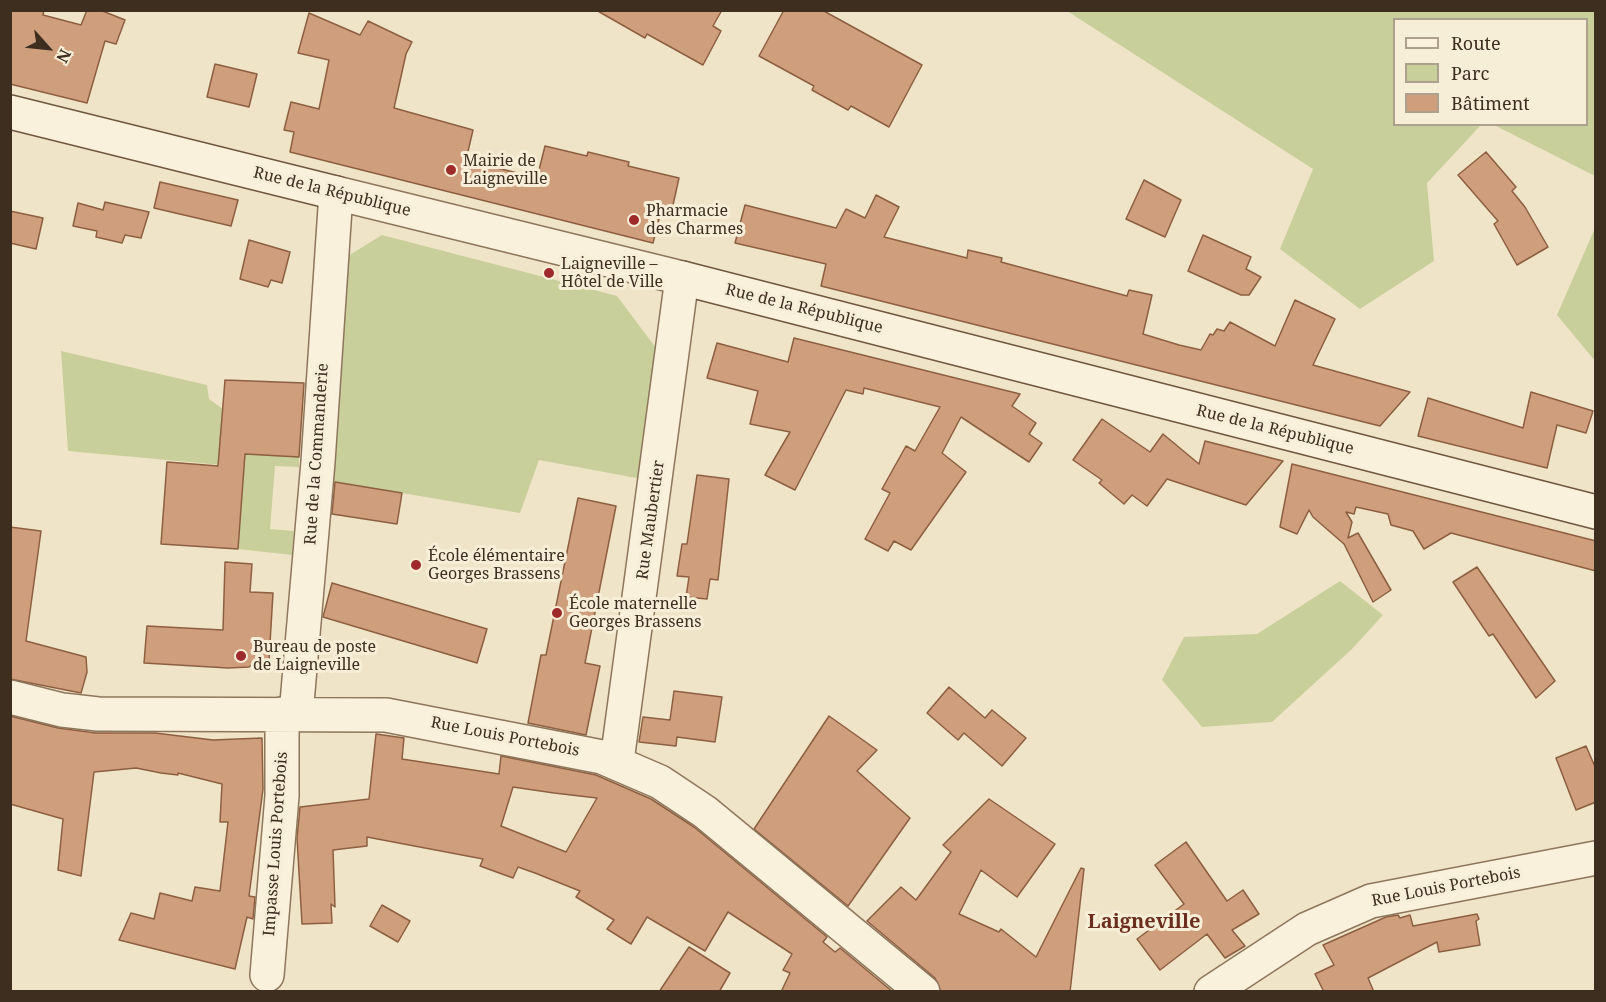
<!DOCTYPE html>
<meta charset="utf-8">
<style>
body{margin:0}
#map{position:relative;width:1606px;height:1002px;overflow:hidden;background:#f0e4c8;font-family:"Noto Serif",serif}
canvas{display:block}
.frame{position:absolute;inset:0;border:12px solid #3d2e20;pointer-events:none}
.legend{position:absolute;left:1393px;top:18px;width:195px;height:108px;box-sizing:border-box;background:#f7eed8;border:2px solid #ada18e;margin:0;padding:8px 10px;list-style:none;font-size:18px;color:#3d2e20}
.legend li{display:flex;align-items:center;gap:12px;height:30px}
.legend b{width:30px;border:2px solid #ada18e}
.north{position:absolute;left:18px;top:18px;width:60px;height:60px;-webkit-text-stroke:4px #f7eed8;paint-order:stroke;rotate:117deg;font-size:16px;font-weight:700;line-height:24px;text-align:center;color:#3d2e20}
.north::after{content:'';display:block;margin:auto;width:21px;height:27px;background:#3d2e20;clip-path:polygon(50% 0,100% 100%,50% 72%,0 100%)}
</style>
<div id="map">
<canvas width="1606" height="1002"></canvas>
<div class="frame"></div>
<ul class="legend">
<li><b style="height:8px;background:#faf1dc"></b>Route</li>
<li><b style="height:16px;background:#c9cf9b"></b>Parc</li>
<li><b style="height:16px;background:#cf9f7d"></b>Bâtiment</li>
</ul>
<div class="north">N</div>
</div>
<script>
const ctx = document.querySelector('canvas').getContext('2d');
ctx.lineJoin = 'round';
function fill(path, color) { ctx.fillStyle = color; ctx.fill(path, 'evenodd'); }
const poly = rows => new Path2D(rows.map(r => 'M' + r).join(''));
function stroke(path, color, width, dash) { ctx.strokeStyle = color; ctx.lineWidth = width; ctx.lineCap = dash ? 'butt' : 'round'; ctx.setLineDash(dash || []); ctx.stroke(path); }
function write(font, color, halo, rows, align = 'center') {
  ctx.font = font + ' "Noto Serif",serif'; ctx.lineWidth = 6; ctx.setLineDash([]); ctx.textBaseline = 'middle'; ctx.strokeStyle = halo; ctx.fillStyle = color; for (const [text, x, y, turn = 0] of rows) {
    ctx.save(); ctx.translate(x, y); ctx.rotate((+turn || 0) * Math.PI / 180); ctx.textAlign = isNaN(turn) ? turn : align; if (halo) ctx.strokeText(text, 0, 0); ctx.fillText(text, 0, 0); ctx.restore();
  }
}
fill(poly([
 [1067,11,1595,11,1595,176,1494,125,1586,124,1586,20,1394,20,1394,124,1481,125,1427,183,1434,261,1360,309,1280,249,1313,169],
 [1595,228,1596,361,1595,361,1557,315],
 [382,235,617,296,656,348,642,479,539,460,520,513,331,481,348,256],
 [61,351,207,385,209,399,223,409,235,453,299,457,299,467,275,466,270,529,294,531,292,555,238,549,244,467,68,451],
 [1340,581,1383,615,1352,649,1272,722,1202,727,1162,680,1184,637,1257,634]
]), '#c9cf9b');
const building = poly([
 [10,10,44,10,43,15,81,25,87,10,100,10,125,20,116,44,105,41,87,103,10,84,10,10],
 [596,10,722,10,713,26,721,31,703,65,647,34,645,38,596,10],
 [784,10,822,10,922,65,889,127,851,106,848,110,812,90,814,86,759,56,784,10],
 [309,13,360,35,368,21,412,42,406,54,394,108,473,130,466,160,537,178,545,146,587,156,588,152,629,162,628,166,679,178,671,214,661,211,653,243,290,152,294,132,284,130,291,102,319,109,329,60,298,53,309,13],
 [215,64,257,74,249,107,207,97,215,64],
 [1486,152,1516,187,1512,191,1525,207,1548,247,1517,265,1494,224,1498,221,1458,175,1486,152],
 [1144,180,1181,200,1165,237,1126,219,1144,180],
 [160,182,238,200,231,226,154,208,160,182],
 [876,195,899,207,884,237,967,258,968,250,1002,258,1001,262,1127,296,1129,290,1152,295,1143,334,1179,345,1201,350,1210,334,1213,335,1217,329,1224,331,1230,322,1275,346,1295,300,1335,319,1313,365,1410,392,1380,426,821,286,826,264,735,243,745,205,836,228,846,209,865,218,876,195],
 [105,202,149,212,141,238,125,235,122,243,96,237,97,231,73,226,78,203,103,210,105,202],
 [10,211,43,218,36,249,10,243,10,211],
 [1203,235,1251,257,1246,269,1261,277,1249,295,1241,295,1188,271,1203,235],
 [249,240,290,252,282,283,271,280,268,287,240,279,249,240],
 [794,338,1020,394,1012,406,1036,423,1029,434,1042,443,1029,462,961,417,942,453,966,472,911,550,894,541,888,551,865,539,890,493,882,489,906,446,915,451,940,407,864,388,863,394,846,390,795,490,765,475,790,432,750,424,758,391,707,378,717,343,788,362,794,338],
 [225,380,304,383,299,457,245,454,238,549,161,544,167,462,218,466,225,380],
 [1531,392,1593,411,1586,433,1557,425,1547,468,1418,436,1428,398,1523,428,1531,392],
 [1102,419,1150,452,1163,434,1199,464,1205,441,1283,461,1246,505,1167,479,1147,506,1132,495,1124,504,1099,483,1102,480,1073,460,1102,419],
 [1292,464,1596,541,1596,571,1451,533,1424,549,1413,531,1391,525,1388,514,1356,507,1354,514,1346,512,1352,522,1348,538,1358,533,1391,590,1373,602,1344,544,1313,517,1309,510,1297,534,1280,527,1292,464],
 [697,475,729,479,718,580,710,579,707,599,686,597,689,577,677,576,682,544,687,544,697,475],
 [335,482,402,493,397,524,332,514,335,482],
 [578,498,616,506,585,663,600,666,586,735,528,723,541,655,546,655,578,498],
 [10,527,41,531,26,641,86,657,87,672,81,693,10,679,10,527],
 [225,562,252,564,250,592,273,593,269,660,259,659,249,667,228,668,144,663,147,626,223,630,225,562],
 [1477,567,1555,681,1536,698,1493,634,1489,636,1453,582,1477,567],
 [332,583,487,629,477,663,323,617,332,583],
 [949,687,985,718,992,710,1026,738,1002,766,964,733,958,740,927,713,949,687],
 [674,691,722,697,715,742,677,737,676,746,639,742,643,717,670,720,674,691],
 [10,716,58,728,96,733,155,733,213,740,262,738,263,789,249,896,255,897,253,919,247,917,235,969,119,940,131,913,154,919,160,893,192,901,195,887,220,891,228,822,220,822,222,784,178,773,178,775,161,773,136,768,94,772,81,876,58,870,63,819,10,804,10,716],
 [829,716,877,750,857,771,910,818,848,906,754,829,829,716],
 [376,734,404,738,402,759,499,774,501,756,596,775,651,799,694,827,827,937,823,942,835,952,840,948,893,992,781,992,790,973,783,970,792,954,728,912,705,951,647,917,631,944,607,929,614,920,576,897,580,891,535,873,518,867,513,878,480,866,483,859,367,837,367,846,333,850,335,907,331,904,332,923,302,924,297,838,300,807,369,799,376,734],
 [513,787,554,793,597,798,566,852,501,826,513,787],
 [1586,746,1596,769,1596,802,1576,810,1556,758,1586,746],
 [989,799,1055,844,1017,897,981,870,959,914,999,932,1001,929,1036,957,1081,868,1084,869,1070,992,941,992,935,978,867,921,901,887,916,900,951,852,943,845,989,799],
 [1186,842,1227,901,1243,890,1259,914,1232,930,1245,946,1225,958,1207,934,1160,970,1137,939,1184,904,1155,865,1186,842],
 [382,905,410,921,398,942,370,926,382,905],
 [1477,914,1479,919,1476,921,1480,945,1439,952,1437,942,1368,978,1374,992,1324,992,1315,974,1334,965,1323,945,1386,917,1398,915,1400,918,1410,915,1413,926,1477,914],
 [689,947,730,973,719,992,659,992,689,947]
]);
fill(building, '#cf9f7d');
stroke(building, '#8d5f41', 1.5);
const street = poly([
 [10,697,62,710,98,714,386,715,602,757,660,782,705,812,923,992],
 [296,714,318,462,336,193,682,278,617,761],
 [267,975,282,796,282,714],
 [1211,992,1307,929,1371,901,1596,858]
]);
const secondary = poly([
 [10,112,336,193],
 [682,278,1596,512]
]);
stroke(street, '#8d765c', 36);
stroke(secondary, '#6f573f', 36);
stroke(street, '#faf1dc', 33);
stroke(secondary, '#faf1dc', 33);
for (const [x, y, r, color] of [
 [451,170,6,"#9e2a2b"],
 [634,220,6,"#9e2a2b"],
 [549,273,6,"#9e2a2b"],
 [416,565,6,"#9e2a2b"],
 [557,613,6,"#9e2a2b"],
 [241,656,6,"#9e2a2b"]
]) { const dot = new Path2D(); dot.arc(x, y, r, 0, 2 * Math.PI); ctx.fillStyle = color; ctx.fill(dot); stroke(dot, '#f7eed8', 2); }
write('16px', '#3d2e20', '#f7eed8', [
 ["Mairie de",463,161],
 ["Laigneville",463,179],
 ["Pharmacie",646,211],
 ["des Charmes",646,229],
 ["Laigneville –",561,264],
 ["Hôtel de Ville",561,282],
 ["École élémentaire",428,556],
 ["Georges Brassens",428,574],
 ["École maternelle",569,604],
 ["Georges Brassens",569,622],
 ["Bureau de poste",253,647],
 ["de Laigneville",253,665]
], 'left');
write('16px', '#3d2e20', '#f7eed8', [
 ["Rue de la République",332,192,14],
 ["Rue de la République",804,309,14],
 ["Rue de la République",1275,430,14],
 ["Rue de la Commanderie",317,454,-86],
 ["Rue Maubertier",651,520,-82],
 ["Rue Louis Portebois",505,737,11],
 ["Impasse Louis Portebois",276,844,-86],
 ["Rue Louis Portebois",1446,887,-11]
]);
write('bold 20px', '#6b2e1e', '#f7eed8', [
 ["Laigneville",1144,922]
]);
</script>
